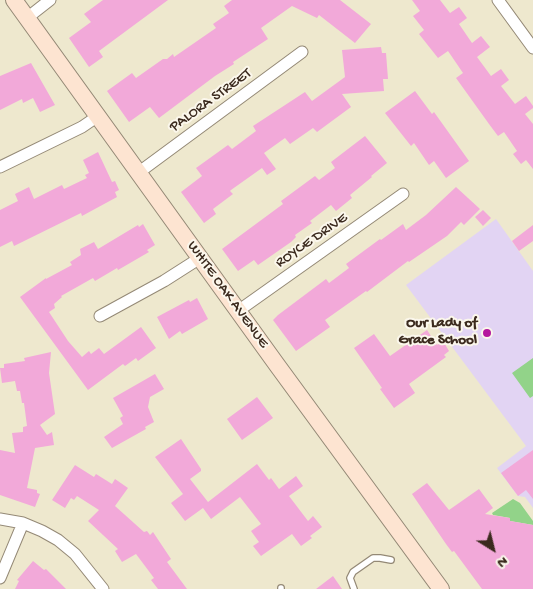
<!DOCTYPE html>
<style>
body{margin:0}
#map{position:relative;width:533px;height:589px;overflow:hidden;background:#eee8ce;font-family:"Gochi Hand",sans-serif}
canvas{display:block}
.north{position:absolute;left:468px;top:524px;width:50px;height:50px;-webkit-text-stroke:4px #fbf7ec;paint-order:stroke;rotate:144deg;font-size:14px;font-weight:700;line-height:20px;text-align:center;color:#3b2a1e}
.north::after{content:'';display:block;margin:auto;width:18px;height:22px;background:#3b2a1e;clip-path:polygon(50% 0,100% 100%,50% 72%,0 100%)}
</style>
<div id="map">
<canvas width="533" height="589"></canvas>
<div class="north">N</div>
</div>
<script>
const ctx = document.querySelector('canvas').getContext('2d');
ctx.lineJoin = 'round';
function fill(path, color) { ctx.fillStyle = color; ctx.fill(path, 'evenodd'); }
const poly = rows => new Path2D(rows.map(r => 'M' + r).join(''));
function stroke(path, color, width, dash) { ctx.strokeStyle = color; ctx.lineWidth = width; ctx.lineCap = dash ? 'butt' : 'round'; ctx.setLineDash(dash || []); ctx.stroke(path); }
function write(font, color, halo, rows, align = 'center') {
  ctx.font = font + ' "Gochi Hand",sans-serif'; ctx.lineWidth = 4; ctx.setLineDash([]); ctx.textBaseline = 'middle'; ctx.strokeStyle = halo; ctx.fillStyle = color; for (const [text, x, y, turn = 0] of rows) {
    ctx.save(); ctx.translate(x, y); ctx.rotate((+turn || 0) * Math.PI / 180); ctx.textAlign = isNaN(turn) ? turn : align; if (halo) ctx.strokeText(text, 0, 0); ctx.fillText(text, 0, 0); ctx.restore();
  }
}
fill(poly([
 [496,219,533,271,533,508,525,497,518,496,497,468,526,446,406,285]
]), '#e2d4f3');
fill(poly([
 [533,358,533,396,530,398,512,373],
 [513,499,520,503,533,521,533,525,510,521,510,518,493,515,492,513]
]), '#92d389');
fill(poly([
 [103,0,168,0,99,51,103,57,89,67,69,38,91,22,84,14],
 [232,0,340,0,371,24,355,43,319,15,317,18,292,6,261,28,268,39,233,62,234,64,215,76,159,118,150,107,129,122,107,91,132,73,136,78,163,59,167,59,173,54,174,57,216,28,213,24,229,13,224,6],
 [412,0,440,0,450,13,459,7,467,18,459,24,472,43,481,36,490,47,477,57,491,76,501,69,509,80,501,86,515,104,526,96,533,106,533,108,525,114,533,124,533,169,526,160,521,164,513,154,517,151,504,132,498,136,489,124,456,78,463,73,448,51,438,58,419,34,424,30,413,16,420,11],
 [381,47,382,53,386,53,388,79,383,79,384,91,342,94,351,107,317,132,313,128,290,144,285,138,264,153,276,169,267,175,262,168,231,190,230,191,233,194,213,209,216,214,204,223,181,192,202,176,196,168,228,145,232,149,256,131,253,126,305,92,312,101,345,77,342,50],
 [31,63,55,105,40,112,33,98,23,103,22,99,0,110,0,76],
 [415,91,432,114,434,112,469,161,446,178,434,161,429,165,414,143,411,146,385,113],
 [365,136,387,163,371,176,372,177,350,195,352,198,336,211,331,205,310,221,312,223,295,235,296,237,291,242,258,265,254,260,238,271,222,249,283,204,281,201,315,176,319,180,335,168,331,162],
 [98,152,112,182,115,181,119,190,115,192,117,197,82,216,81,213,14,246,12,241,0,247,0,210,18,201,15,194,29,187,34,199,62,185,64,189,87,178,85,175,89,173,83,160],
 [456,187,480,209,464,225,461,222,447,236,409,262,408,261,367,292,366,291,325,320,330,327,296,351,273,320,278,315,326,279,329,283,349,268,346,264,380,239,381,240,403,224,406,230,426,215],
 [483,210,491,218,483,226,475,217],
 [143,224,155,245,147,250,149,252,118,270,117,268,95,281,93,278,61,296,62,297,54,304,55,308,49,312,68,341,82,357,89,351,91,354,99,348,104,354,141,327,156,348,138,361,136,358,125,366,123,364,88,390,20,297,46,278,46,279,72,265,70,262,81,255,80,249,94,242,98,249,138,225,139,227],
 [533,225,533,241,519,251,512,241],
 [197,298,208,319,182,334,180,331,169,339,157,317,189,300,190,302],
 [427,330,437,345,443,341,449,351,444,355,446,357,409,384,415,393,394,408,380,389,382,388,354,348,374,334,390,356],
 [51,352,49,373,55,414,40,425,47,435,52,432,54,445,35,448,27,488,37,490,37,493,40,494,35,507,0,495,0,450,15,453,12,433,23,432,23,427,27,426,24,403,22,403,20,391,17,391,15,381,2,383,0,368,4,368,4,364,25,361,24,358],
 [155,374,164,389,150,397,148,407,154,422,145,427,146,429,112,448,104,437,123,424,120,418,123,416,113,398],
 [257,397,273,418,242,440,227,419],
 [181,439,201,469,201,471,190,479,208,502,257,464,269,480,271,478,279,489,296,476,303,486,289,496,308,521,313,516,322,527,310,536,312,538,301,546,292,534,261,556,253,546,259,542,251,531,261,524,240,497,211,519,203,508,185,521,171,503,183,494,155,457],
 [533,450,533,499,526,490,518,496,501,473],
 [75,465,94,477,96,474,112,484,115,479,128,488,115,506,144,532,147,531,150,535,153,532,171,559,167,562,187,589,158,589,151,580,154,578,136,554,122,562,115,551,118,549,88,521,99,510,77,496,74,500,71,498,65,508,52,500],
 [427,483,449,510,479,489,493,508,485,514,510,518,510,521,533,525,533,589,482,589,454,551,452,552,446,544,412,494],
 [33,561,44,570,46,569,66,589,15,589,19,581,17,580],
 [333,576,342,589,316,589]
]), '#f2a9d9');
const lane = poly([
 [281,588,281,589],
 [354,589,350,578,353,572,373,558,380,558,391,560]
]);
const street = poly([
 [498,0,533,48],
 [27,18,50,0],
 [0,167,82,127,98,116],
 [138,173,302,52],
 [238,311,403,194],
 [100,316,164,281,200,258],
 [0,519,23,523,42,531,58,540,75,554,103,589],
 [0,578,23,523]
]);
const secondary = poly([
 [14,0,277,365,441,589]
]);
stroke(lane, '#948976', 8);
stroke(street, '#948976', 13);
stroke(secondary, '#948976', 18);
stroke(lane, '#fff', 5.5);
stroke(street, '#fff', 11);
stroke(secondary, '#fde4d1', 16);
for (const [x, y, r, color] of [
 [487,333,5,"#b5179e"]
]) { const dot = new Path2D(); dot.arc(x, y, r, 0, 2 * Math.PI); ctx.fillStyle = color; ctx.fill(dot); stroke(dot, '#fbf7ec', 2); }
write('15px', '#3b2a1e', '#fbf7ec', [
 ["PALORA STREET",211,101,-36],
 ["ROYCE DRIVE",312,241,-35],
 ["WHITE OAK AVENUE",227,295,54]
]);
write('bold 15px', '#3b2a1e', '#fbf7ec', [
 ["Our Lady of",477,324],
 ["Grace School",477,341]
], 'right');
</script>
